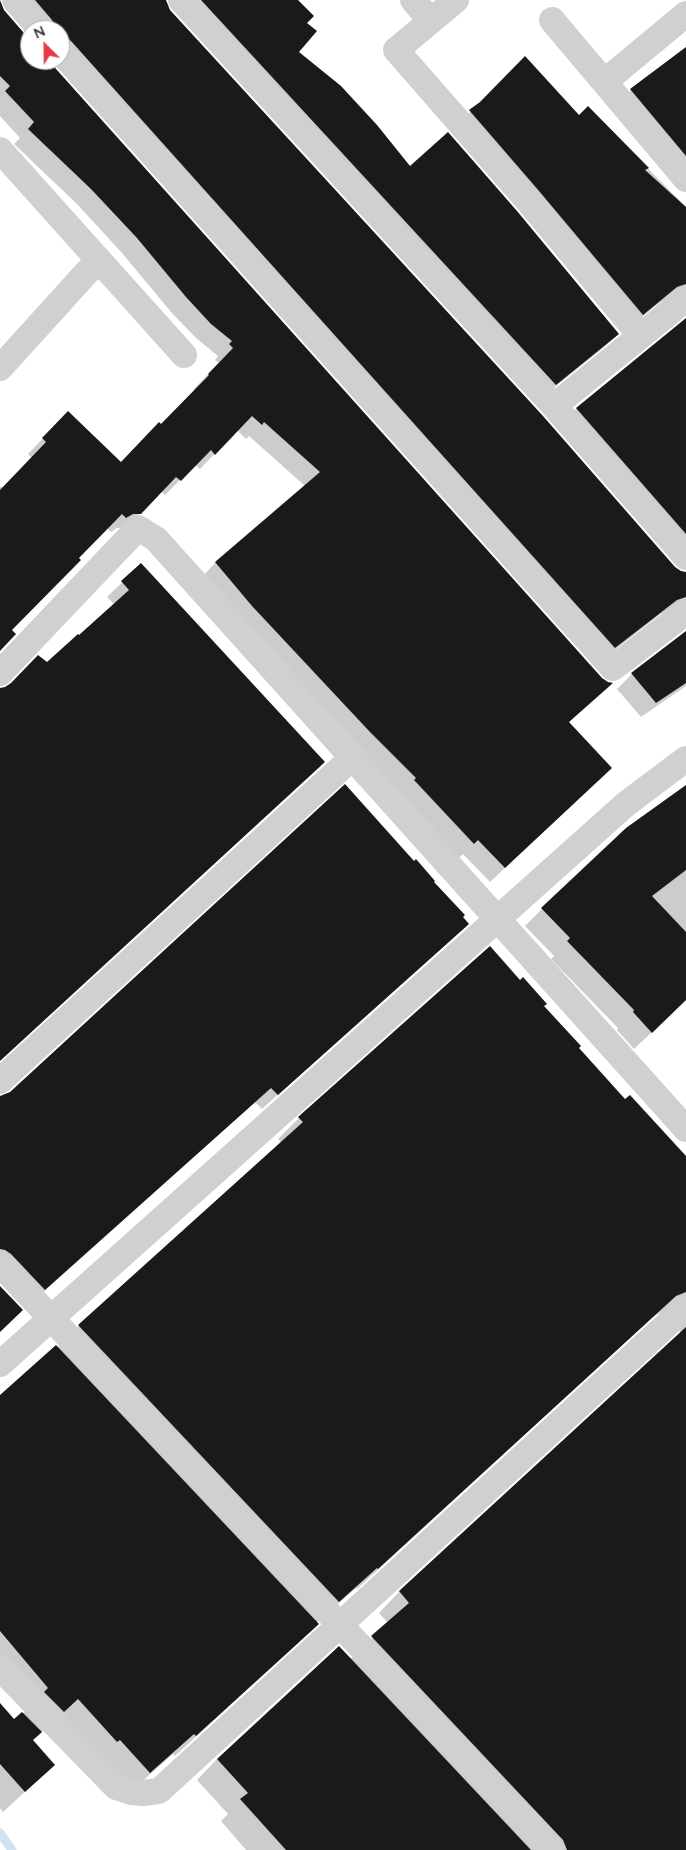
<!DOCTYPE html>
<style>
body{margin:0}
#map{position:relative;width:686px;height:1850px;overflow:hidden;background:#fff;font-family:Lato,sans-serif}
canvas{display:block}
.north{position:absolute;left:20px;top:20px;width:50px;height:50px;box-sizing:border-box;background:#fff;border:1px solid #adadad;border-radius:50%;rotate:337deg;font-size:14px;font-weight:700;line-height:20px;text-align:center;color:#333}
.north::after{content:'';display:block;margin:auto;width:18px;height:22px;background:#e63946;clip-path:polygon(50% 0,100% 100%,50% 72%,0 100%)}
</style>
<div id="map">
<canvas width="686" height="1850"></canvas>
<div class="north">N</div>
</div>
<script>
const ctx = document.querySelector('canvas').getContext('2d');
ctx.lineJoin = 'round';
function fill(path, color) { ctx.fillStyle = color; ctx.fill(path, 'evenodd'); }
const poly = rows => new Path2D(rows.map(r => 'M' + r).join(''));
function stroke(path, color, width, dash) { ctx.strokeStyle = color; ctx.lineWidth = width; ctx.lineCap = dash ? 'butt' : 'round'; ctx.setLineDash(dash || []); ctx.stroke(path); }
fill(poly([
 [1,0,165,0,169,11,674,568,681,573,686,573,686,625,668,612,661,614,599,662,60,60,60,30,33,30,5,0],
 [167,0,297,0,305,23,297,52,410,167,618,334,603,348,540,399,171,0],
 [0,5,2,10,30,42,30,60,47,60,568,723,596,782,490,882,463,854,459,858,201,578,215,563,305,486,249,436,246,439,237,430,200,469,195,465,165,495,161,491,125,528,117,528,111,532,106,528,11,630,0,649,0,488,1,486,3,488,32,458,28,454,53,428,121,463,195,391,194,389,219,363,215,360,218,356,196,338,171,312,122,253,77,204,14,144,20,138,0,116],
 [686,48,686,191,616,104,631,90],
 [480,103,579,116,588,108,686,207,686,311,667,299,661,302,627,329,455,126],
 [686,317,686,568,562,423,576,409,686,320],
 [141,564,0,1060,0,689,4,689,47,664,115,605,107,597],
 [686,630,686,686,641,717,617,689,632,674,686,633],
 [686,786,686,1000,634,1049,617,1030,618,1028,551,959,554,956,525,926,542,909],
 [432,882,468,924,262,1109,255,1102,30,1304,0,1272,0,1097,4,1097],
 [490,948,625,1100,686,1162,686,1850,246,1850,221,1821,228,1814,197,1780,217,1759,350,1659,388,1623,379,1613,399,1592,678,1336,680,1333,680,1324,662,1312,654,1316,357,1589,356,1588,316,1623,296,1645,175,1756,173,1754,129,1793,57,1719,32,1740,54,1765,3,1812,0,1808,0,1705,14,1720,28,1709,0,1678,0,1397,57,1348,79,1326,282,1143,278,1139,299,1118]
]), '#0003');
stroke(poly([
 [0,1833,12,1850]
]), '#cfe2ee', 9);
fill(poly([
 [0,0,4,10,30,40,30,60,48,60,602,678,608,682,613,683,569,722,612,768,505,868,478,840,474,844,414,780,416,778,370,732,252,606,215,562,320,472,264,422,262,425,252,416,215,455,211,450,181,481,176,477,141,514,133,514,126,518,122,514,79,558,81,560,12,630,16,634,0,651,0,490,46,442,42,438,68,411,121,462,159,422,161,424,209,375,208,374,233,348,229,344,232,341,211,324,186,297,137,238,91,189,28,129,34,122,5,91,10,86,0,76],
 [35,0,166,0,170,10,543,416,675,567,681,571,686,572,686,597,677,600,615,648,71,41,65,37,60,36,60,30,56,30,52,20],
 [201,0,298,0,314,16,307,23,317,31,299,52,341,86,377,125,410,166,448,132,517,211,619,334,556,385],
 [686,47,686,156,630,89],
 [525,56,579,115,588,106,649,168,645,170,686,207,686,284,677,287,643,315,539,191,469,110,480,102],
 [686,318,686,534,576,408],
 [141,563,325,762,0,1061,0,688,5,687,11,683,38,655,47,662,78,634,79,635,129,590,121,581],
 [686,631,686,683,656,703,631,673],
 [345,784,414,861,416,859,435,881,434,882,465,915,463,917,469,924,278,1095,271,1088,45,1290,11,1254,5,1250,0,1249,0,1096,10,1092],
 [686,785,686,870,652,896,686,932,686,1000,652,1033,633,1012,634,1010,567,941,570,938,541,908,626,828],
 [490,946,520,980,523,977,547,1004,544,1006,581,1046,579,1048,625,1099,630,1095,686,1156,686,1292,676,1296,378,1569,377,1568,339,1602,78,1325,303,1122,298,1117],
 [0,1286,23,1310,0,1332],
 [686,1327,686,1850,567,1850,563,1840,371,1636,409,1603,399,1591],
 [56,1345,319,1624,196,1736,194,1734,150,1773,120,1740,117,1742,78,1699,64,1712,44,1692,48,1688,0,1631,0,1395],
 [339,1646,531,1850,286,1850,240,1799,248,1793,217,1759],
 [0,1703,14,1719,22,1712,42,1732,33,1740,55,1765,25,1792,0,1764]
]), '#1a1a1a');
stroke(poly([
 [15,0,41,30],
 [181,0,554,406,686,557],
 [413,0,431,21],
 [456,0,396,50,528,201,640,335],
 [552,20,686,179],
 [60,51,613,668,686,612],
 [604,82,686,14],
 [0,150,184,355],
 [0,368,98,260],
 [554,406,686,299],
 [0,673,138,528,156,539,686,1129],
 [0,1081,353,757],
 [0,1264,552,1850],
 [0,1364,626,804,686,759],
 [0,1668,116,1787,131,1792,143,1793,159,1791,686,1307]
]), '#d0d0d0', 26);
</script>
